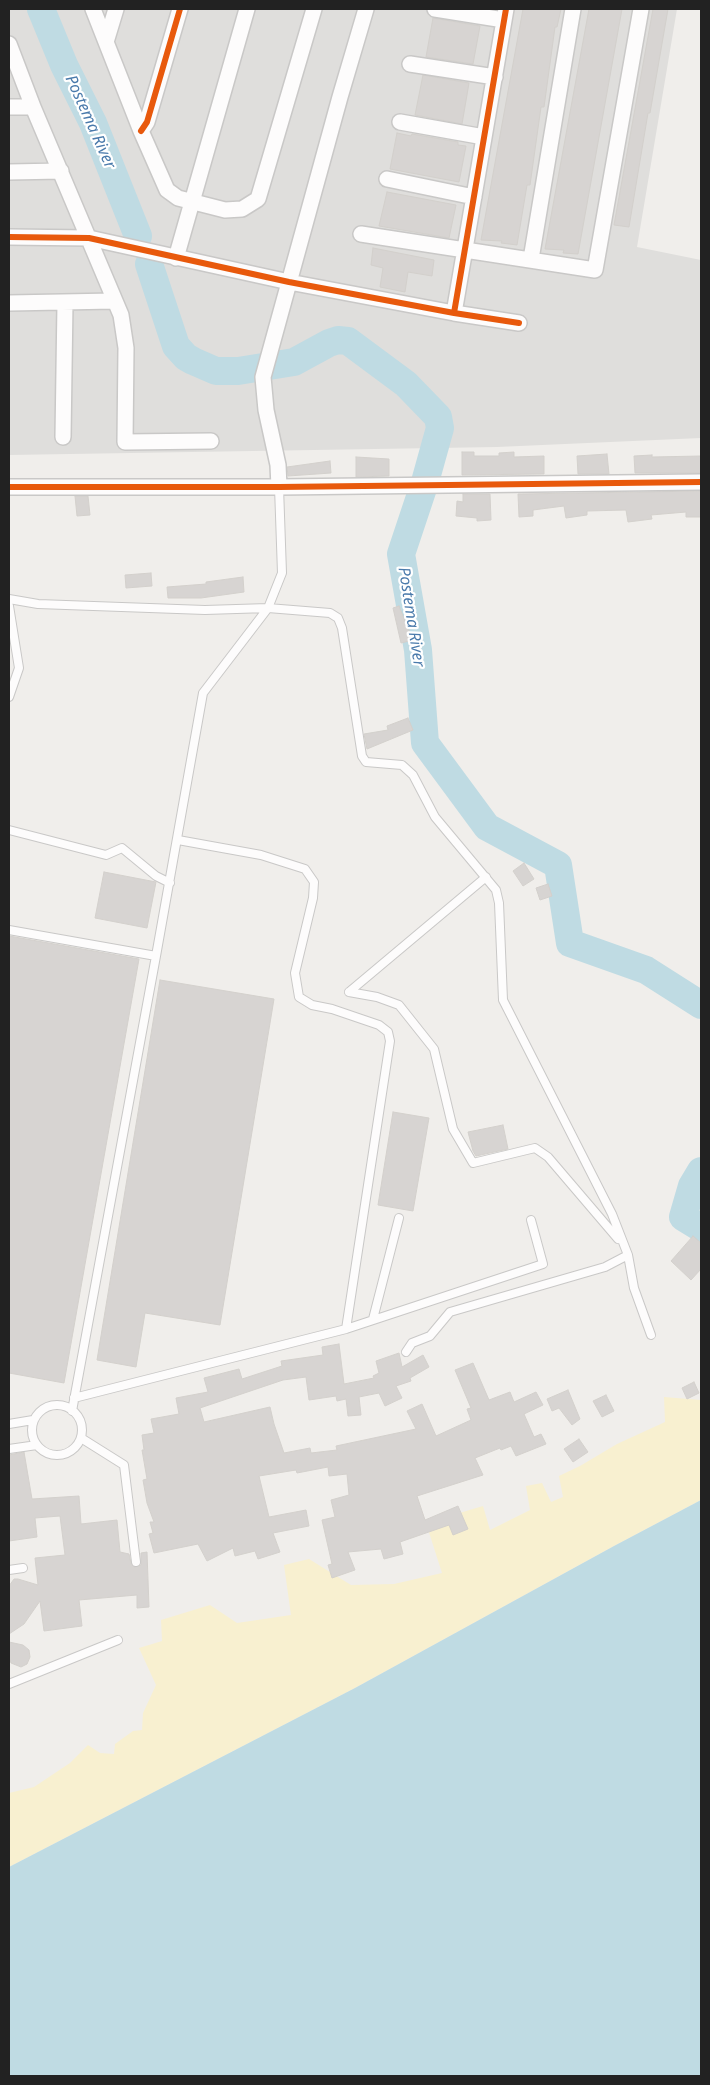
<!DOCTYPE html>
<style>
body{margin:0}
#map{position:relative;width:710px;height:2085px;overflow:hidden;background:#f0eeeb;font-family:"Noto Sans",sans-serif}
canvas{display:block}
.frame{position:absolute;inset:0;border:10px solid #222;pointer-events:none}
</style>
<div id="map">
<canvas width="710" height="2085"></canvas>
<div class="frame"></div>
</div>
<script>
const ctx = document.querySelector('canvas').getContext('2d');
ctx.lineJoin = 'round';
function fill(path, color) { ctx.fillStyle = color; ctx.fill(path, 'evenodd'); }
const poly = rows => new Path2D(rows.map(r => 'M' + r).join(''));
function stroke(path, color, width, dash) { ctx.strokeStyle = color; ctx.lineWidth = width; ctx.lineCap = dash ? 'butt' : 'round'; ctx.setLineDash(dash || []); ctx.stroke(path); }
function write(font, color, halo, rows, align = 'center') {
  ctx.font = font + ' "Noto Sans",sans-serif'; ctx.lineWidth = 4.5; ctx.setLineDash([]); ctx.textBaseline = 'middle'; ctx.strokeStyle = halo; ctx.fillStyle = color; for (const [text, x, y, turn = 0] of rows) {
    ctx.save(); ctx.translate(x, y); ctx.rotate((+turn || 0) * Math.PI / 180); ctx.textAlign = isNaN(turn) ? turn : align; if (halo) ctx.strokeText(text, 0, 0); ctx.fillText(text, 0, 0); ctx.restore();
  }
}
fill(poly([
 [9,9,677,9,637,247,701,260,701,438,497,447,9,455]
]), '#dfdedc');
fill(poly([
 [664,1397,701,1400,701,1500,614,1546,355,1688,9,1867,9,1793,34,1787,70,1763,88,1745,100,1753,114,1754,115,1744,133,1731,142,1730,143,1713,156,1685,139,1648,162,1641,161,1620,210,1605,237,1623,291,1615,284,1565,309,1559,351,1585,394,1584,442,1573,426,1523,483,1506,490,1530,530,1510,526,1486,542,1483,551,1502,563,1497,559,1476,580,1466,617,1444,665,1422]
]), '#f8f0d0');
fill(poly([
 [701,1500,701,2076,9,2076,9,1867,355,1688,614,1546]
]), '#bfdbe3');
stroke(poly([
 [41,9,64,65,93,123,138,236],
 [149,264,176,346,186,357,193,361,216,371,238,371,294,362,329,343,338,340,348,341,406,384,438,417,440,428,425,482,401,554,418,650,425,743,487,827,558,865,570,943,646,970,701,1005],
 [701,1171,692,1186,683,1217,701,1228]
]), '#bfdbe3', 28);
const building = poly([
 [523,9,561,9,557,27,555,27,544,107,541,107,530,185,527,185,517,245,501,243,502,241,481,240,523,9],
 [589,9,622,9,578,254,563,253,564,250,545,249,589,9],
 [653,9,668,9,650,113,648,113,629,227,614,225,653,9],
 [433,18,480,26,473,64,426,57,433,18],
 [423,75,469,83,462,124,415,115,423,75],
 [397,133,411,136,412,134,458,142,458,145,466,146,459,182,390,169,397,133],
 [387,192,456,205,449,238,379,226,387,192],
 [373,248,434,260,432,276,408,272,405,292,380,287,383,268,371,265,373,248],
 [462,452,474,452,474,456,499,456,499,453,514,452,514,457,544,456,544,474,462,475,462,452],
 [607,454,609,474,578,474,577,456,607,454],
 [652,455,652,457,701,456,701,473,635,473,634,456,652,455],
 [356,457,389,459,389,476,356,477,356,457],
 [330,461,331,473,288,476,287,467,330,461],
 [701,491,701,517,686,517,686,512,651,515,652,519,628,522,626,510,587,511,587,515,566,518,564,506,533,510,533,516,519,517,518,494,701,491],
 [463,494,490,494,491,520,477,521,477,518,456,516,457,501,463,502,463,494],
 [75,496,88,496,90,515,77,516,75,496],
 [151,573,152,586,126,588,125,575,151,573],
 [243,577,244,592,201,598,168,598,167,587,206,584,206,582,243,577],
 [399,606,413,640,401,643,393,608,399,606],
 [408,718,413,730,367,749,364,734,388,730,387,726,408,718],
 [524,863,534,879,523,886,513,871,524,863],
 [104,872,156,882,147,928,95,918,104,872],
 [548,884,552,896,540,900,536,888,548,884],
 [9,936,139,959,64,1383,9,1373,9,936],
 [160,980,274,999,220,1325,145,1313,136,1367,97,1360,160,980],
 [393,1112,429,1118,413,1211,378,1205,393,1112],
 [503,1125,508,1149,476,1156,473,1151,468,1132,503,1125],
 [693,1236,701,1243,701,1269,691,1280,671,1261,693,1236],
 [339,1344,344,1384,374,1378,373,1376,379,1373,376,1361,399,1353,402,1367,423,1355,429,1367,410,1378,411,1381,396,1386,402,1398,385,1406,379,1393,359,1397,361,1415,348,1416,346,1399,337,1401,336,1396,309,1400,306,1377,283,1380,200,1408,204,1422,270,1407,274,1424,284,1453,310,1448,311,1453,337,1450,336,1446,416,1429,407,1411,422,1404,436,1436,471,1420,467,1409,471,1408,455,1370,473,1363,489,1400,510,1392,514,1402,536,1392,543,1405,524,1414,534,1437,541,1434,546,1444,516,1456,511,1446,501,1450,500,1448,475,1458,483,1475,417,1496,425,1520,458,1506,468,1529,453,1535,449,1525,400,1542,403,1554,384,1559,381,1549,348,1552,355,1570,332,1578,328,1565,332,1564,322,1520,335,1517,331,1500,349,1495,347,1474,329,1476,328,1467,297,1473,296,1470,259,1476,269,1517,306,1510,309,1526,273,1533,280,1552,258,1559,255,1551,235,1556,233,1548,207,1561,198,1544,154,1553,149,1534,153,1533,150,1522,154,1522,147,1503,143,1480,147,1479,142,1450,144,1450,142,1435,154,1433,151,1419,179,1414,176,1398,208,1392,204,1378,239,1369,242,1379,282,1366,281,1361,323,1355,322,1347,339,1344],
 [694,1382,699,1393,687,1399,682,1388,694,1382],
 [568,1390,580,1419,572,1425,559,1408,552,1411,547,1399,568,1390],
 [606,1395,614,1411,602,1417,593,1401,606,1395],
 [579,1439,588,1452,573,1462,564,1449,579,1439],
 [24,1452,32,1499,79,1496,81,1524,117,1520,120,1552,129,1554,131,1563,134,1567,141,1565,141,1553,147,1552,149,1607,137,1608,137,1595,79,1600,82,1626,44,1631,40,1601,24,1624,9,1634,9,1586,14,1579,18,1579,38,1585,35,1558,65,1555,60,1516,35,1518,37,1537,9,1541,9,1455,24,1452],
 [9,1642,23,1645,29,1650,30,1657,27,1664,21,1667,11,1663,9,1658,9,1642]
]);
fill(building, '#d7d4d2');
stroke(building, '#d3d0cc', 1);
const service = poly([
 [9,599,38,604,205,610,268,608,330,613,338,618,342,628,362,756,366,762,402,765,413,775,435,817,496,890,499,903,503,1000,612,1214,628,1255,634,1288,651,1335],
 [9,606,19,668,9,697],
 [9,830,106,855,122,848,156,876,170,883],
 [178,840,261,855,305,869,314,882,313,898,295,973,299,997,312,1005,332,1009,379,1025,388,1032,390,1041,346,1329],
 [9,930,156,956,72,1411],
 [156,956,203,693,268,608,282,573,279,487],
 [349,992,377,997,399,1005,434,1049,453,1129,473,1163,535,1148,548,1157,618,1239],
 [349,992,486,877],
 [373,1319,399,1218],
 [406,1352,412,1343,430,1336,450,1312,605,1267,628,1255],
 [74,1398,346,1329,543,1264,531,1220],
 '32 1430a25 25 0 1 1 50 0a25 25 0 1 1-50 0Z',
 [9,1424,33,1420],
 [81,1438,124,1465,136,1562],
 [9,1449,37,1445],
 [9,1570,23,1568],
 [9,1684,118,1640]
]);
const minor = poly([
 [93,9,141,131,167,190,178,198,225,210,242,209,258,199,314,9],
 [435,9,504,20],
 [106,42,116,9],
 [9,44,33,107],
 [410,64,495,77],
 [9,107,33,107,121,315,126,348,125,442,211,441],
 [400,122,484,137],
 [141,131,147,122,180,9],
 [9,172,61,171],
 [387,179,474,197],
 [361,234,595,270,641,9],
 [9,237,89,238,289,282,454,313,519,323],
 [176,258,247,9],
 [531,259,573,9],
 [9,303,114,301],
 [454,313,506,9],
 [63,437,65,303],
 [9,487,279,487,701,482],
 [279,487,278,465,266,410,263,377,340,97,366,9]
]);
stroke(service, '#c9c8c7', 10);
stroke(minor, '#c9c8c7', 18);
stroke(service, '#fdfcfc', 8);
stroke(minor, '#fdfcfc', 15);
stroke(poly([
 [141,131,147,122,180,9],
 [9,237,89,238,289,282,454,313,519,323],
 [454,313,506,9],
 [9,487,279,487,701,482]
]), '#e8590c', 6);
write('italic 16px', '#4a7aab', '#fff', [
 ["Postema River",90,122,66],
 ["Postema River",411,617,81]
]);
</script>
